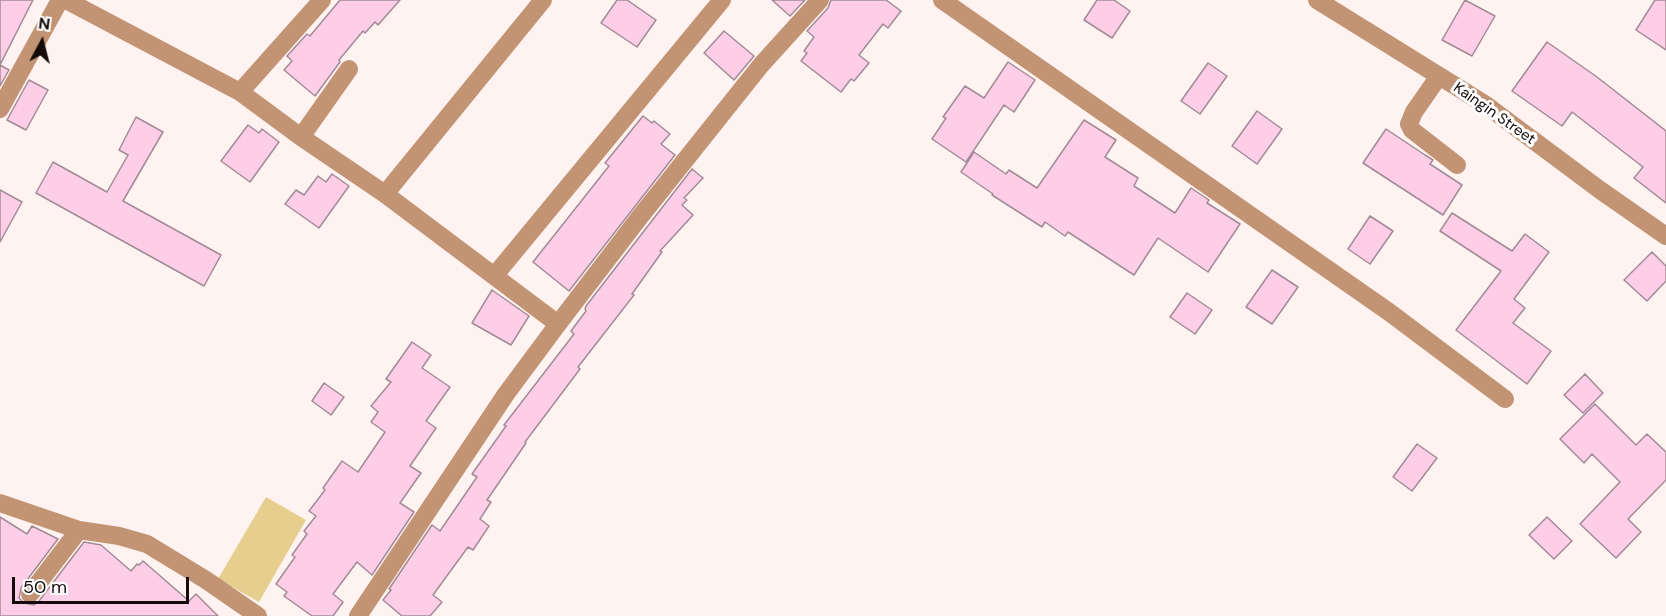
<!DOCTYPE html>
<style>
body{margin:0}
#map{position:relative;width:1666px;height:616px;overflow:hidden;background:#fff3f2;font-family:"DM Sans",sans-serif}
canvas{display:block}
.north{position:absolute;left:12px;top:12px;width:60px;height:60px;-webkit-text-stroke:4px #fff;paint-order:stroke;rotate:7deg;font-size:16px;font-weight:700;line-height:24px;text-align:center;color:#140b0a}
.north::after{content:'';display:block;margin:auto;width:21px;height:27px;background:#140b0a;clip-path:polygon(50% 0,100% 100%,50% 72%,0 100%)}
.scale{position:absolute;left:12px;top:577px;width:177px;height:27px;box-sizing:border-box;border:3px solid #140b0a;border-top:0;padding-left:8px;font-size:18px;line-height:21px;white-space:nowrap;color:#140b0a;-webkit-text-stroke:4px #fff;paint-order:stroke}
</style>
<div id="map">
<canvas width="1666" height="616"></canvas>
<div class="north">N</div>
<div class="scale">50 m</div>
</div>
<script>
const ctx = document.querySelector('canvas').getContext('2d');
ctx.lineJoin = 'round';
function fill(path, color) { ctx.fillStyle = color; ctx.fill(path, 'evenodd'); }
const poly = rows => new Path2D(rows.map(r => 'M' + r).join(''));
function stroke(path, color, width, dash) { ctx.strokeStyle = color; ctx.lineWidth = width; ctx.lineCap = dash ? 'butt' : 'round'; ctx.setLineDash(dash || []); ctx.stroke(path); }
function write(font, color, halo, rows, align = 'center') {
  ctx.font = font + ' "DM Sans",sans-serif'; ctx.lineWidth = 6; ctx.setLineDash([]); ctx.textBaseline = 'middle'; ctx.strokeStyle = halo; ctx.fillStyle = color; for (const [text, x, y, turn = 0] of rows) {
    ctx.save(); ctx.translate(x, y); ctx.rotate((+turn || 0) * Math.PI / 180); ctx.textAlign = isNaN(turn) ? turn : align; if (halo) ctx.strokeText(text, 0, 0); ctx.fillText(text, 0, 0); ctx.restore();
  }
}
fill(poly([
 [266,497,306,520,259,602,218,579]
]), '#e6cf8e');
const building = poly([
 [0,0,33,0,0,65,9,70,0,86,0,0],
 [340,0,400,0,378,25,375,22,365,33,363,31,339,60,340,62,315,96,284,70,292,61,287,56,307,34,310,36,340,0],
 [617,0,627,0,656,20,637,47,601,23,617,0],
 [772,0,805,0,790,16,772,0],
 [831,0,886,0,901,11,888,28,883,24,859,55,869,63,854,81,851,79,841,92,801,61,807,53,804,51,814,37,807,31,828,8,831,0],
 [1097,0,1114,0,1130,11,1112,38,1084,20,1097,0],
 [1465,0,1495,16,1472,56,1442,40,1465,0],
 [1655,0,1666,0,1666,50,1636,30,1655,0],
 [724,31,754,56,734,80,704,53,724,31],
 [1547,42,1597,77,1666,131,1666,203,1634,178,1643,167,1572,112,1562,126,1512,91,1547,42],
 [1008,62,1035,80,1014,112,1004,105,966,162,932,139,946,118,943,117,965,86,984,98,1008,62],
 [1208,63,1227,76,1200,114,1181,101,1208,63],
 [29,80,48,90,26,130,7,120,29,80],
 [1257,111,1282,129,1257,164,1232,146,1257,111],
 [643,116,652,123,654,121,670,134,661,144,675,155,569,291,533,262,609,166,605,163,643,116],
 [136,117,163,132,123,201,221,255,204,286,36,193,53,162,107,192,128,155,119,150,136,117],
 [1084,120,1116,140,1105,157,1138,178,1134,186,1175,213,1191,188,1209,200,1207,203,1240,224,1208,272,1158,238,1134,275,1068,232,1065,236,1045,222,1042,227,992,195,993,194,961,172,974,152,1006,174,1009,170,1037,188,1084,120],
 [248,125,259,133,262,129,279,142,250,182,221,161,248,125],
 [1386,129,1425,155,1433,160,1430,164,1462,185,1443,215,1363,163,1386,129],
 [692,169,703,178,684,198,687,200,682,205,693,215,660,251,662,252,632,294,634,295,578,367,580,369,525,442,526,443,487,500,491,502,480,519,489,526,473,550,468,547,433,595,442,602,430,616,402,616,383,600,391,590,389,589,432,525,440,531,477,477,472,474,506,426,504,425,574,334,571,331,586,311,585,309,586,306,692,169],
 [332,174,349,186,319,228,285,204,296,190,304,195,318,176,326,182,332,174],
 [0,190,22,202,0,242,0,190],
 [1452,213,1512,251,1525,234,1549,252,1514,299,1525,308,1513,323,1551,351,1527,384,1456,330,1501,271,1440,231,1452,213],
 [1370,216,1393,231,1370,264,1348,249,1370,216],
 [1652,252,1666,266,1666,281,1647,301,1624,280,1652,252],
 [1272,270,1298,287,1272,324,1246,307,1272,270],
 [492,290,529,316,511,345,472,323,492,290],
 [1187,293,1212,310,1195,334,1170,317,1187,293],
 [412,342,431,355,422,368,450,387,426,421,436,428,410,466,421,473,400,503,414,512,372,575,357,562,333,594,343,602,333,616,312,616,284,596,287,592,276,584,295,557,292,555,307,534,304,531,316,516,309,511,325,490,323,488,342,461,358,472,385,432,371,422,378,412,371,406,391,382,386,379,412,342],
 [1585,374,1603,393,1583,413,1564,395,1585,374],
 [324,383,344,397,331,415,312,401,324,383],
 [1595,404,1636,445,1647,434,1666,452,1666,480,1628,519,1641,532,1616,558,1580,524,1620,482,1592,454,1584,463,1560,439,1595,404],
 [1417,444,1437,458,1412,491,1393,477,1417,444],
 [0,517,27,534,32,526,58,539,21,588,19,598,24,603,34,605,39,601,84,542,101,545,131,571,137,564,139,565,143,561,189,601,196,594,218,616,0,616,0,517],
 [1547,517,1572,541,1554,559,1529,535,1547,517]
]);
fill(building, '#fdcee5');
stroke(building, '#a28b96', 1.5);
stroke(poly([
 [66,0,240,92,301,137,385,194,558,324],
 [942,0,1389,312,1505,399],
 [1317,0,1486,105,1600,190,1666,236],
 [1439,76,1414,112,1409,124,1412,130,1457,165],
 [240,92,322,0],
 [0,109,60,0],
 [301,137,349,69],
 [385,194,543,0],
 [495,275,722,0],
 [0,503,79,530,119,536,147,544,206,580,258,616],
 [30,594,79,530],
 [358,616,506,394,558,324,639,218,761,65,820,0]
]), '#c29473', 18);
write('15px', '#140b0a', '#fff', [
 ["Kaingin Street",1494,114,35]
]);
</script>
